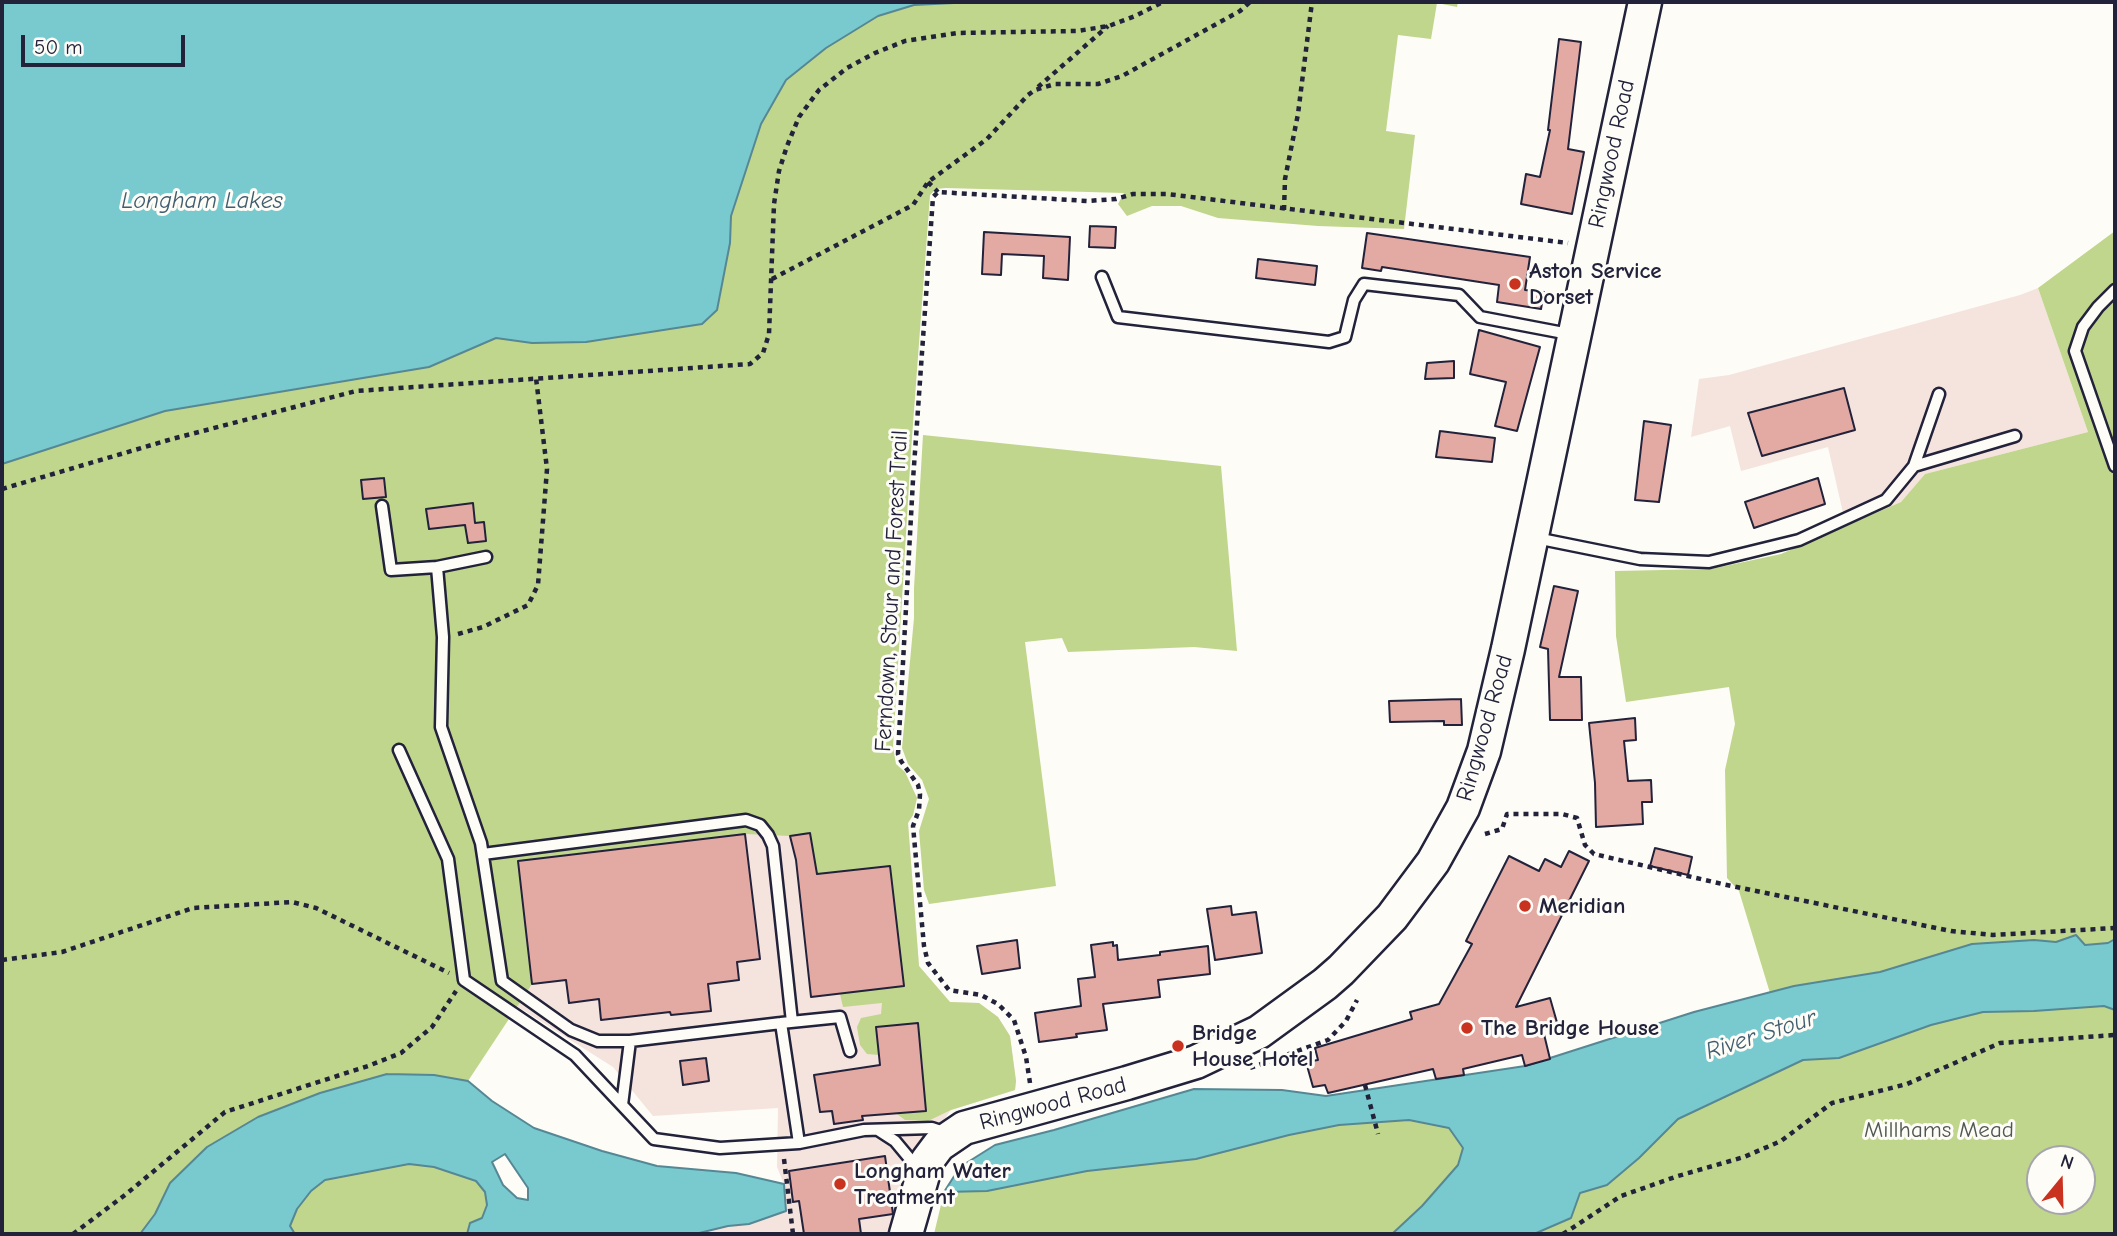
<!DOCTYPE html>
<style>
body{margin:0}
#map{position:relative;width:2117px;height:1236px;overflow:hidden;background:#fdfcf7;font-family:"Comic Neue",sans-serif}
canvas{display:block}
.frame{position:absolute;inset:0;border:4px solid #22223b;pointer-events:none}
.north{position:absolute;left:2026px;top:1145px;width:70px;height:70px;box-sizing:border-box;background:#fdfcf7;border:2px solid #a5a5ac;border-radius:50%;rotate:19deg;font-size:19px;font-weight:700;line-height:28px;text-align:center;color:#22223b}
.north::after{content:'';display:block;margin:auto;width:24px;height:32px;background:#c8321e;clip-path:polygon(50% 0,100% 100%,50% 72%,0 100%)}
.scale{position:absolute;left:21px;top:35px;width:164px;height:32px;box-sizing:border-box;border:4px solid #22223b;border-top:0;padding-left:9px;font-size:21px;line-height:24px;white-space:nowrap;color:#22223b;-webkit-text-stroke:5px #fdfcf7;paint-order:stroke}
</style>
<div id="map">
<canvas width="2117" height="1236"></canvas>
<div class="frame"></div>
<div class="north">N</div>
<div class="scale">50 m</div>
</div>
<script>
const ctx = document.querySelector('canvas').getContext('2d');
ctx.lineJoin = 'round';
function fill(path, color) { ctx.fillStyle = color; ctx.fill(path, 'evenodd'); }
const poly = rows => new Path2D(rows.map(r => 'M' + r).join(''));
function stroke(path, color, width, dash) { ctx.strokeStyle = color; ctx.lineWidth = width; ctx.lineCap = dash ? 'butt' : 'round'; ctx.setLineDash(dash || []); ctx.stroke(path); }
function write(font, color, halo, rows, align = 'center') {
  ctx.font = font + ' "Comic Neue",sans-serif'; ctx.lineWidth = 6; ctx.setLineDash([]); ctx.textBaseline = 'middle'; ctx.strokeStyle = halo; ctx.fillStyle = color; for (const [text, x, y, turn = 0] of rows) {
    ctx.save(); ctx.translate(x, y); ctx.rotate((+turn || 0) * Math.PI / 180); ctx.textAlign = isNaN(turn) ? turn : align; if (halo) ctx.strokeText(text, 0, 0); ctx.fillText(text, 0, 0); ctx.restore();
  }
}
fill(poly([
 [2038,288,2088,432,1925,474,1901,502,1846,526,1828,447,1741,471,1730,426,1691,437,1699,379,1729,375,2020,295],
 [905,772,917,798,913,815,908,823,919,966,950,1002,979,1003,998,1017,1010,1036,1016,1081,1015,1090,951,1110,924,1147,895,1234,695,1234,728,1226,749,1224,786,1211,784,1184,777,1167,778,1108,653,1116,613,1067,482,984,464,853]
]), '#f5e3de');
fill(poly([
 [974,2,1458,2,1457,7,1437,3,1431,39,1398,35,1386,131,1415,135,1404,229,1318,226,1218,218,1181,206,1152,206,1127,216,1118,204,1124,193,946,188,936,189,930,195,911,451,893,747,896,764,905,772,917,798,913,815,908,823,919,966,950,1002,979,1003,998,1017,1010,1036,1016,1081,1015,1090,951,1110,928,1121,905,1120,897,1114,926,1111,924,1083,885,1086,923,1068,918,1023,876,1027,879,1055,867,1054,860,1045,857,1027,861,1018,881,1014,882,1003,843,1007,840,994,904,986,890,866,817,874,810,833,790,836,745,834,518,861,532,984,468,1081,434,1075,170,1183,155,1214,140,1234,2,1234,2,464,165,411,429,367,496,338,532,343,586,342,702,324,730,243,731,216,761,124,786,80,826,48,878,16,914,5],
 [2115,231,2115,939,2108,943,2085,945,2076,935,2056,942,2034,940,1880,972,1794,986,1770,993,1739,891,1727,878,1725,770,1735,724,1729,687,1626,702,1616,636,1615,571,1711,569,1781,554,1901,502,1925,474,2088,432,2038,288],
 [923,435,1221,466,1237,651,1194,647,1068,652,1062,638,1025,642,1056,886,929,904,924,890,919,831,929,799,922,780,908,764,902,748,914,618,914,588],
 [2104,1006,2115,1010,2115,1234,1534,1234,1571,1218,1580,1193,1607,1185,1639,1158,1678,1119,1803,1060,1839,1058,1931,1025,1983,1012,2034,1011],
 [2040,1159,2082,1159,2082,1201,2040,1201],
 [1385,1120,1409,1120,1449,1128,1463,1147,1458,1165,1422,1206,1392,1234,934,1234,944,1192,987,1191,1087,1171,1196,1159,1289,1135,1339,1125],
 [409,1164,434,1167,476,1181,485,1192,487,1205,482,1218,470,1223,467,1234,294,1234,290,1226,297,1209,311,1191,325,1180]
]), '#c0d68c');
const water = poly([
 [2,2,974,2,914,5,878,16,826,48,786,80,761,124,731,216,730,243,717,310,702,324,586,342,532,343,496,338,429,367,165,411,2,464,2,2],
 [2076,935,2085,945,2108,943,2115,939,2115,1010,2104,1006,2034,1011,1983,1012,1931,1025,1839,1058,1803,1060,1678,1119,1639,1158,1607,1185,1580,1193,1571,1218,1534,1234,1392,1234,1422,1206,1458,1165,1463,1148,1449,1128,1409,1120,1339,1125,1289,1135,1196,1159,1087,1171,987,1191,944,1192,960,1167,995,1145,1054,1130,1194,1089,1282,1090,1326,1096,1525,1066,1694,1012,1794,986,1880,972,1972,944,2034,940,2056,942,2076,935],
 [387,1074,434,1075,468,1081,492,1101,534,1128,602,1151,657,1166,736,1173,784,1184,786,1211,749,1224,728,1226,695,1234,467,1234,470,1223,482,1218,487,1205,485,1192,476,1181,434,1167,409,1164,325,1180,311,1191,297,1209,290,1226,295,1234,140,1234,155,1214,170,1183,207,1147,258,1117,320,1093,387,1074],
 [505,1154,528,1188,528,1200,517,1198,503,1185,492,1162,505,1154]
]);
fill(water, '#78cacf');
stroke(water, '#568794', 2);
const building = poly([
 [1559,39,1581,42,1568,149,1584,152,1572,214,1521,204,1526,174,1540,177,1550,130,1548,130,1559,39],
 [1090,226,1116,227,1115,248,1089,247,1090,226],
 [984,232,1070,237,1068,280,1043,278,1044,256,1002,254,1001,275,982,274,984,232],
 [1367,233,1530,257,1525,290,1544,292,1541,309,1497,302,1499,285,1382,267,1381,271,1362,268,1367,233],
 [1258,259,1317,266,1315,285,1256,278,1258,259],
 [1479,330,1540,347,1517,431,1495,426,1506,382,1470,374,1479,330],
 [1454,361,1454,378,1425,379,1427,363,1454,361],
 [1844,388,1855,430,1762,456,1748,413,1844,388],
 [1644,421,1671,425,1659,502,1635,500,1644,421],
 [1440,431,1495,438,1492,462,1436,457,1440,431],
 [384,478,386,497,363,499,361,480,384,478],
 [1818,478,1825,504,1754,528,1745,502,1818,478],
 [473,503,475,523,484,522,486,541,468,543,465,525,429,529,426,509,473,503],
 [1554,586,1578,591,1559,677,1581,677,1582,720,1550,720,1548,649,1540,647,1554,586],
 [1461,699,1462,725,1444,725,1444,721,1390,722,1389,701,1461,699],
 [1635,718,1636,740,1624,741,1628,781,1651,780,1652,802,1642,802,1643,824,1596,827,1595,783,1589,723,1635,718],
 [810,833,817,874,890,866,904,986,811,997,796,860,790,836,810,833],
 [745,834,760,959,737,962,739,980,708,984,711,1011,671,1015,670,1012,601,1020,599,999,569,1003,566,980,532,984,518,861,745,834],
 [1655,848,1692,857,1688,875,1650,866,1655,848],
 [1569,851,1589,861,1516,1007,1550,998,1558,1026,1543,1030,1550,1059,1525,1066,1522,1055,1463,1069,1464,1075,1436,1079,1433,1069,1328,1093,1325,1085,1313,1087,1306,1062,1318,1060,1315,1048,1412,1019,1410,1012,1439,1004,1472,944,1466,941,1509,856,1539,871,1545,859,1561,867,1569,851],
 [1231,906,1232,915,1256,912,1262,953,1215,960,1207,909,1231,906],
 [1017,940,1020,968,982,974,977,946,1017,940],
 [1113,942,1113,946,1117,945,1118,960,1160,955,1160,952,1208,946,1210,974,1158,980,1160,997,1103,1004,1107,1030,1076,1034,1077,1037,1039,1042,1035,1013,1081,1006,1078,979,1095,977,1091,945,1113,942],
 [918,1023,926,1111,862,1116,863,1120,834,1124,832,1111,820,1112,814,1075,880,1065,876,1027,918,1023],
 [706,1058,709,1081,683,1085,680,1061,706,1058],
 [885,1156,893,1214,859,1219,861,1234,804,1234,799,1201,793,1202,789,1171,885,1156]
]);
fill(building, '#e3a9a3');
stroke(building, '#22223b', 2);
const service = poly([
 [1102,277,1118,317,1329,342,1345,337,1354,300,1364,284,1459,295,1480,317,1569,334],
 [2115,290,2098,307,2083,327,2075,351,2115,466],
 [1914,466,2015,436],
 [382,506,391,570,437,567],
 [1536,538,1640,559,1709,562,1799,540,1886,500,1914,466,1939,394],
 [486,557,437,567,443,637,441,727,481,843,502,981,571,1030,598,1041,630,1041,622,1105,654,1139,720,1148,799,1143,864,1130,932,1128,944,1132],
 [399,750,448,859,464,980,575,1055,622,1105],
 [483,854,746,820,760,825,768,835,773,846,792,1022],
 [630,1041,781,1023],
 [878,1130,895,1141,910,1159,916,1172],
 [799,1143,781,1023,840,1017,850,1051]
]);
const trunk = poly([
 [906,1234,927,1161,939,1145,964,1128,1127,1083,1196,1062,1259,1032,1325,984,1341,970,1392,917,1433,862,1463,808,1484,751,1508,649,1645,2]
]);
stroke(service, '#22223b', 15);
stroke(trunk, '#22223b', 37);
stroke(poly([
 [1038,87,1108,26],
 [928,182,938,192],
 [1284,210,1285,179,1298,114,1312,2],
 [772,279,913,205,928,182,987,139,1028,95,1035,90,1055,84,1098,84,1122,76,1240,11,1250,2],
 [2,489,172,439,356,391,750,364,763,353,769,334,774,204,779,171,787,146,799,117,819,90,847,68,875,53,905,41,957,33,1077,31,1109,26,1135,16,1163,2],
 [458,634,483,627,528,605,538,585,547,469,536,378],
 [1485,834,1502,829,1507,814,1562,814,1577,818,1585,845,1594,854,1722,884,1951,931,1993,935,2115,928],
 [2,960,62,952,193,908,292,902,316,908,449,973],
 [1250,1068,1328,1040,1346,1021,1357,1000],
 [1030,1083,1026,1057,1014,1020,998,1004,981,995,949,990,928,963,924,946,913,826,919,810,920,794,918,785,901,761,898,754,913,480,933,197,938,192,1087,201,1116,199,1133,194,1167,194,1568,243],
 [1365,1085,1378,1134],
 [784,1159,793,1234],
 [73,1234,125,1195,225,1112,368,1066,401,1053,432,1027,456,991],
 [1563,1234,1621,1196,1678,1176,1744,1157,1781,1141,1832,1103,1907,1084,2000,1043,2115,1035]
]), '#22223b', 4.5, [5, 5]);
stroke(service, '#fdfcf7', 10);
stroke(trunk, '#fdfcf7', 32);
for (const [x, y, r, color] of [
 [1515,284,7,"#c8321e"],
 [1525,906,7,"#c8321e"],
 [1467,1028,7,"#c8321e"],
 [1178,1046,7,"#c8321e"],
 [840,1184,7,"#c8321e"]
]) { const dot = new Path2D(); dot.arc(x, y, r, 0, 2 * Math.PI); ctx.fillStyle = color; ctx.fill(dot); stroke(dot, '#fdfcf7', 2.5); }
write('23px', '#22223b', '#fdfcf7', [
 ["Ringwood Road",1612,154,-78],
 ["Ferndown, Stour and Forest Trail",892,591,-87],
 ["Ringwood Road",1485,728,-74],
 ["Ringwood Road",1053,1104,-15]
]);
write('bold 23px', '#22223b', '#fdfcf7', [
 ["Aston Service",1529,271],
 ["Dorset",1529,297],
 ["Meridian",1539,906],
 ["The Bridge House",1481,1028],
 ["Bridge",1192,1033],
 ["House Hotel",1192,1059],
 ["Longham Water",854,1171],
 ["Treatment",854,1197]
], 'left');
write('23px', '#515853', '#fdfcf7', [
 ["Millhams Mead",1939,1130]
]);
write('italic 24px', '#405d6f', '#fdfcf7', [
 ["Longham Lakes",202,201],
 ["River Stour",1761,1035,-18]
]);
</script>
